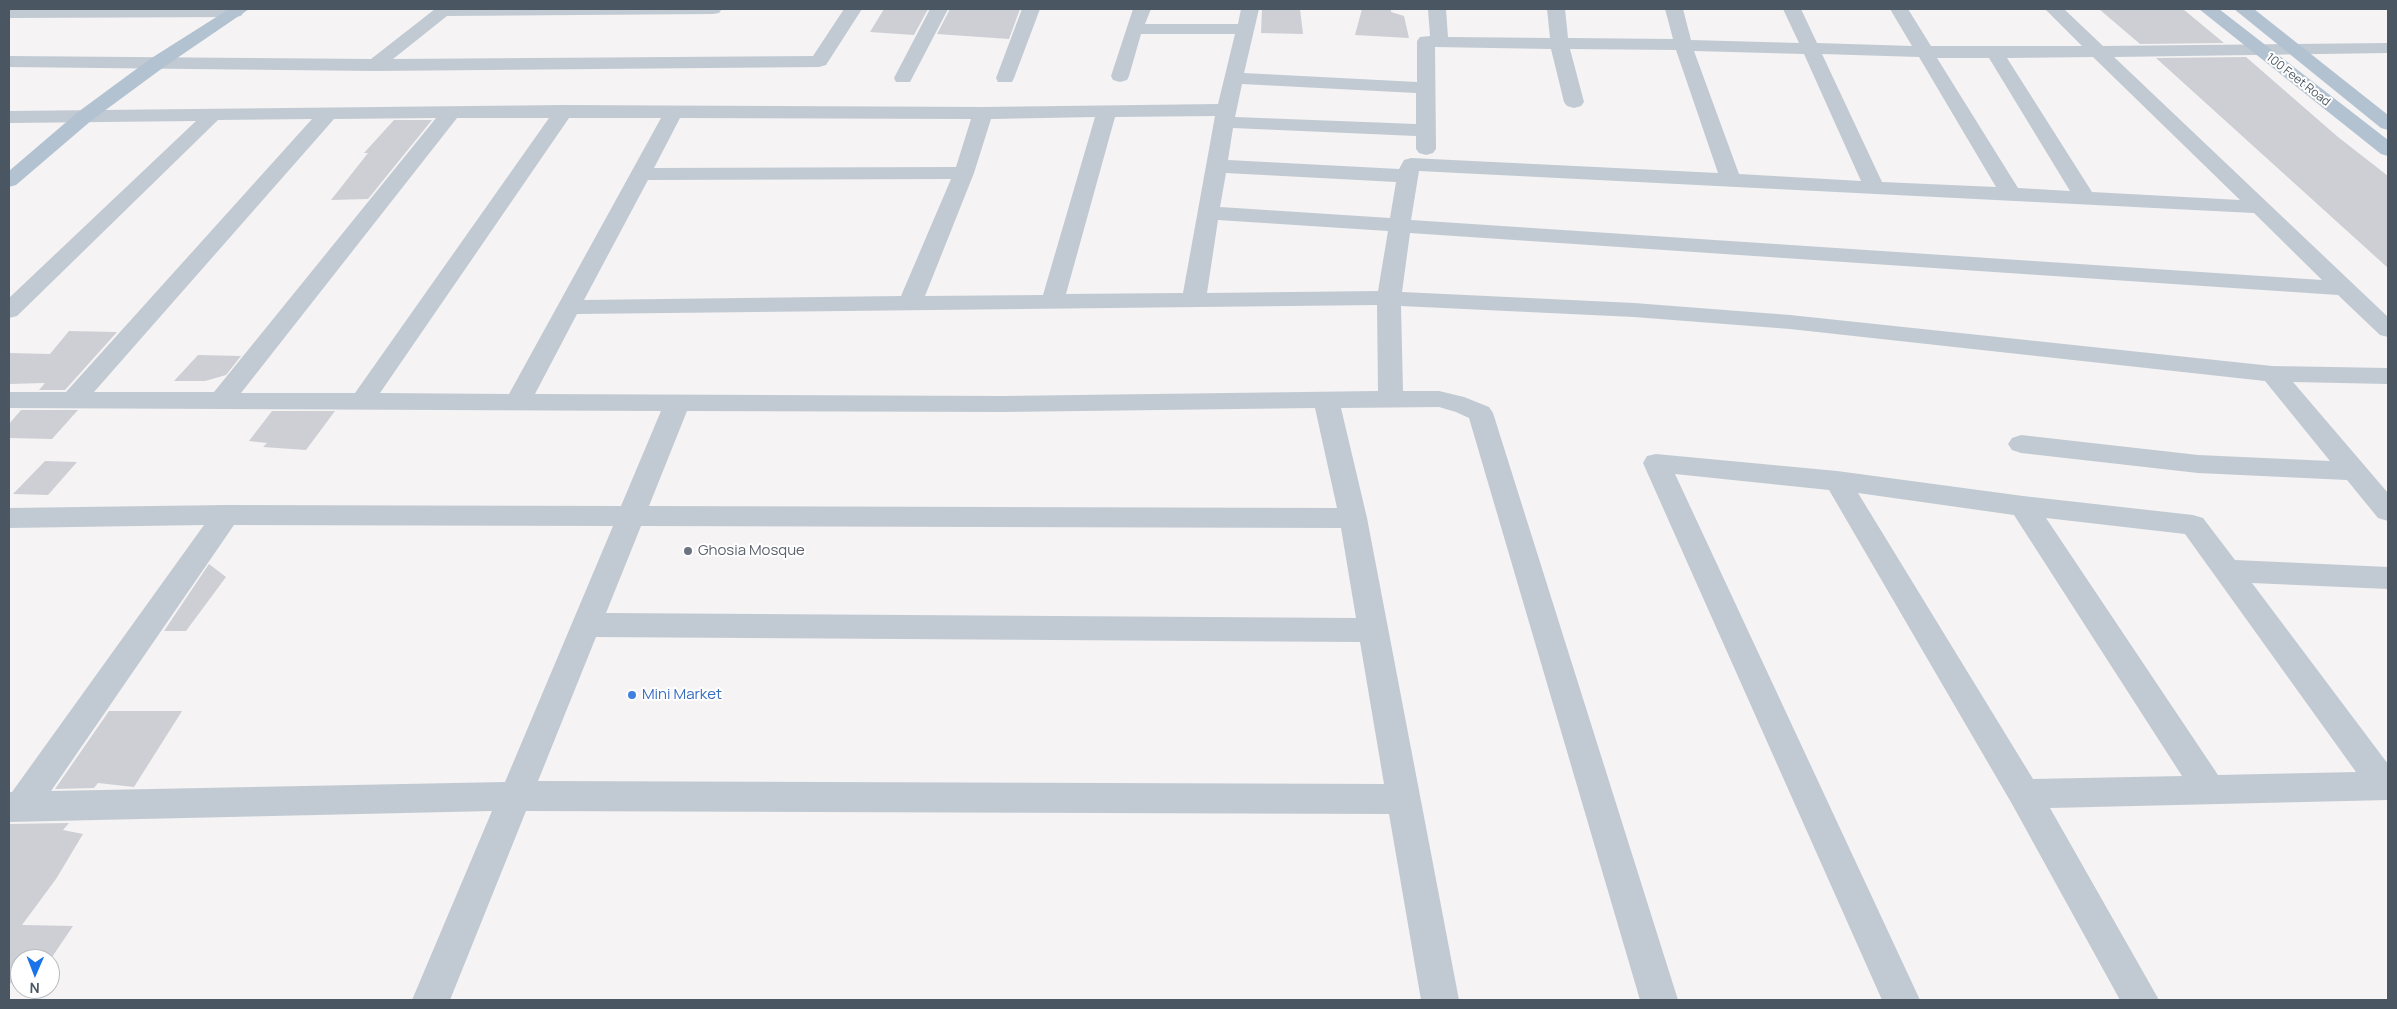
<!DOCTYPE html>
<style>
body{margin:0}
#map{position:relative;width:2397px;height:1009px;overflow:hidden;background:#f5f3f3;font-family:Manrope,sans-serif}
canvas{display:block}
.frame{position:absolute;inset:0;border:10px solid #4a5661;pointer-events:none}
.north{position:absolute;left:10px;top:949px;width:50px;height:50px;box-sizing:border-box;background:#fff;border:1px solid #b7bbc0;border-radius:50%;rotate:181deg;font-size:14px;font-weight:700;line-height:20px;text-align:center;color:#4a5661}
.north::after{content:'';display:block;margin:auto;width:18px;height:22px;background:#1a73e8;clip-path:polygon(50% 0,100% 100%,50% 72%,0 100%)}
</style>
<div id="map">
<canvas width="2397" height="1009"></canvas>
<div class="frame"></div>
<div class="north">N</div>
</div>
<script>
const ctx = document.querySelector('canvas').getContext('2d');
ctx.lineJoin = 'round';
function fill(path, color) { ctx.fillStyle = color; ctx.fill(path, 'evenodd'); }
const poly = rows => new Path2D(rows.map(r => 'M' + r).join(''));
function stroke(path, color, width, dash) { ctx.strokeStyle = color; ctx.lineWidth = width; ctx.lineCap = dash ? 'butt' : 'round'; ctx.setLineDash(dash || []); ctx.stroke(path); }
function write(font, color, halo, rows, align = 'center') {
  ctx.font = font + ' Manrope,sans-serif'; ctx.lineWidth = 4; ctx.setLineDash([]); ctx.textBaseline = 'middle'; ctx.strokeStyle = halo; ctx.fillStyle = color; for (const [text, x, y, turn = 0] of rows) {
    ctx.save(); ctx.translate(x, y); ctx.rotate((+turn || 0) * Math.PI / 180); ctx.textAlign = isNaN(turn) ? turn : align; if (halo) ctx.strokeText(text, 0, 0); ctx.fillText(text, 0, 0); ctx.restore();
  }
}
fill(poly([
 [884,9,928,9,914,35,870,32],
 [950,9,1020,9,1009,39,937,34],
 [1262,9,1300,9,1303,34,1261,33],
 [1362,9,1391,9,1391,12,1404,16,1409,38,1355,35],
 [2099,9,2183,9,2224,43,2140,44],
 [2246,57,2338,137,2388,176,2388,268,2156,58],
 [394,120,432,120,368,199,331,200,368,153,364,153],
 [69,331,117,332,65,390,39,390,45,383,9,384,9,353,50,354],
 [198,355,241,356,226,375,205,381,174,381],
 [21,410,78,410,52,439,9,438,9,424],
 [272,411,335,411,306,450,263,447,267,443,249,441],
 [45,461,77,462,48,495,13,494],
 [209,564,226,577,186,631,164,631],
 [109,711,182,711,134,787,98,783,94,788,55,789],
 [69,823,63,830,83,834,56,879,22,925,73,926,50,960,20,959,20,984,9,983,9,826,10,824]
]), '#cdcfd5');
fill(poly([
 [9,9,241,9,244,12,241,16,235,17,9,18,9,9],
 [435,9,722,9,719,13,713,14,447,16,393,59,813,56,844,9,862,9,826,65,819,67,375,71,9,67,9,56,371,59,435,9],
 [930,9,948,9,910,82,896,82,894,78,930,9],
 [1022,9,1040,9,1014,78,1012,82,998,82,996,78,1022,9],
 [1133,9,1151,9,1145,24,1238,24,1241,9,1259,9,1244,73,1417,82,1417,41,1420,37,1430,36,1428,9,1446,9,1448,37,1550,38,1547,9,1565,9,1568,38,1673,39,1665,9,1683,9,1691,40,1799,43,1783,9,1801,9,1817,43,1912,46,1890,9,1908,9,1931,46,2082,46,2045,9,2064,9,2103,46,2388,43,2388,53,2114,57,2388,317,2388,337,2380,335,2338,295,1410,233,1402,292,1634,303,1790,315,2272,366,2388,368,2388,384,2293,382,2388,493,2388,521,2378,518,2347,480,2198,473,2021,453,2012,450,2008,444,2012,438,2021,435,2198,455,2330,461,2265,381,1790,329,1634,317,1401,306,1403,391,1439,391,1464,397,1489,407,1493,413,1678,1000,1640,1000,1469,418,1456,412,1439,407,1341,408,1367,518,1459,1000,1421,1000,1389,814,526,811,450,1000,412,1000,492,811,9,822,9,792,12,792,204,525,9,528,9,508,226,505,621,506,661,411,9,408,9,392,66,392,312,119,218,120,17,316,9,318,9,298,196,121,9,123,9,111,564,105,983,107,1218,104,1235,34,1141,34,1129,76,1127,80,1120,82,1113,80,1111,76,1133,9],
 [1435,47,1551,49,1564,102,1567,106,1574,108,1581,106,1584,102,1570,49,1676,50,1718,173,1411,158,1404,160,1399,169,1228,160,1233,128,1416,136,1416,149,1419,153,1426,155,1433,153,1436,149,1435,47],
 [1694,51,1804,54,1861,181,1739,174,1694,51],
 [1822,54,1919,57,1996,187,1882,182,1822,54],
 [2093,57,2240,200,2092,192,2007,58,2093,57],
 [1937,58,1989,58,2070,191,2018,188,1937,58],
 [1242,84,1416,93,1416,124,1235,117,1242,84],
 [1215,116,1183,293,1066,294,1115,117,1215,116],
 [1095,117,1043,295,925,296,974,173,991,119,1095,117],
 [436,118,214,392,94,392,334,119,436,118],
 [457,118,549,118,355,393,241,393,457,118],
 [569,118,661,118,509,394,380,393,569,118],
 [680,118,971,119,956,167,654,168,680,118],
 [1419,171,2254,213,2322,280,1411,220,1419,171],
 [1226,173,1396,182,1390,218,1220,207,1226,173],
 [951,179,901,296,584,300,648,180,951,179],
 [1218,220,1388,231,1378,291,1207,293,1218,220],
 [1377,305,1378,391,1003,396,535,394,577,314,1377,305],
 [1315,408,1337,508,649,506,687,411,1003,412,1315,408],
 [234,525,613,526,505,782,51,791,234,525],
 [641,526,1341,528,1356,618,606,613,641,526],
 [596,637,1360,642,1384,784,538,781,596,637],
 [1656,454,1837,471,2023,496,2193,515,2203,518,2235,560,2388,567,2388,589,2252,583,2388,764,2388,800,2050,808,2159,1000,2120,1000,2012,804,1829,490,1675,474,1920,1000,1882,1000,1643,463,1647,456,1656,454],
 [1858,493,2014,515,2182,776,2033,779,1858,493],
 [2046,518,2185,534,2356,772,2218,775,2046,518]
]), '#c1cad2');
fill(poly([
 [229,9,249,9,164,67,92,120,16,185,9,187,9,171,78,112,150,59,229,9],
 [2199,9,2219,9,2388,140,2388,156,2381,154,2199,9],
 [2234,9,2254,9,2388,115,2388,130,2381,128,2234,9]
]), '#b3c2d1');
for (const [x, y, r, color] of [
 [688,551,5,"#6b7280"],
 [632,695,5,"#3f7fe0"]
]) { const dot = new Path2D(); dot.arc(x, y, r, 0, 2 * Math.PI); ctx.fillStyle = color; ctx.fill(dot); stroke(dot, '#fff', 2); }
write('12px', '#4a5661', '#fff', [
 ["100 Feet Road",2298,80,38]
]);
write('15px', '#5b616d', '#fff', [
 ["Ghosia Mosque",698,551]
], 'left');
write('15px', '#366cbe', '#fff', [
 ["Mini Market",642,695]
], 'left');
</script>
